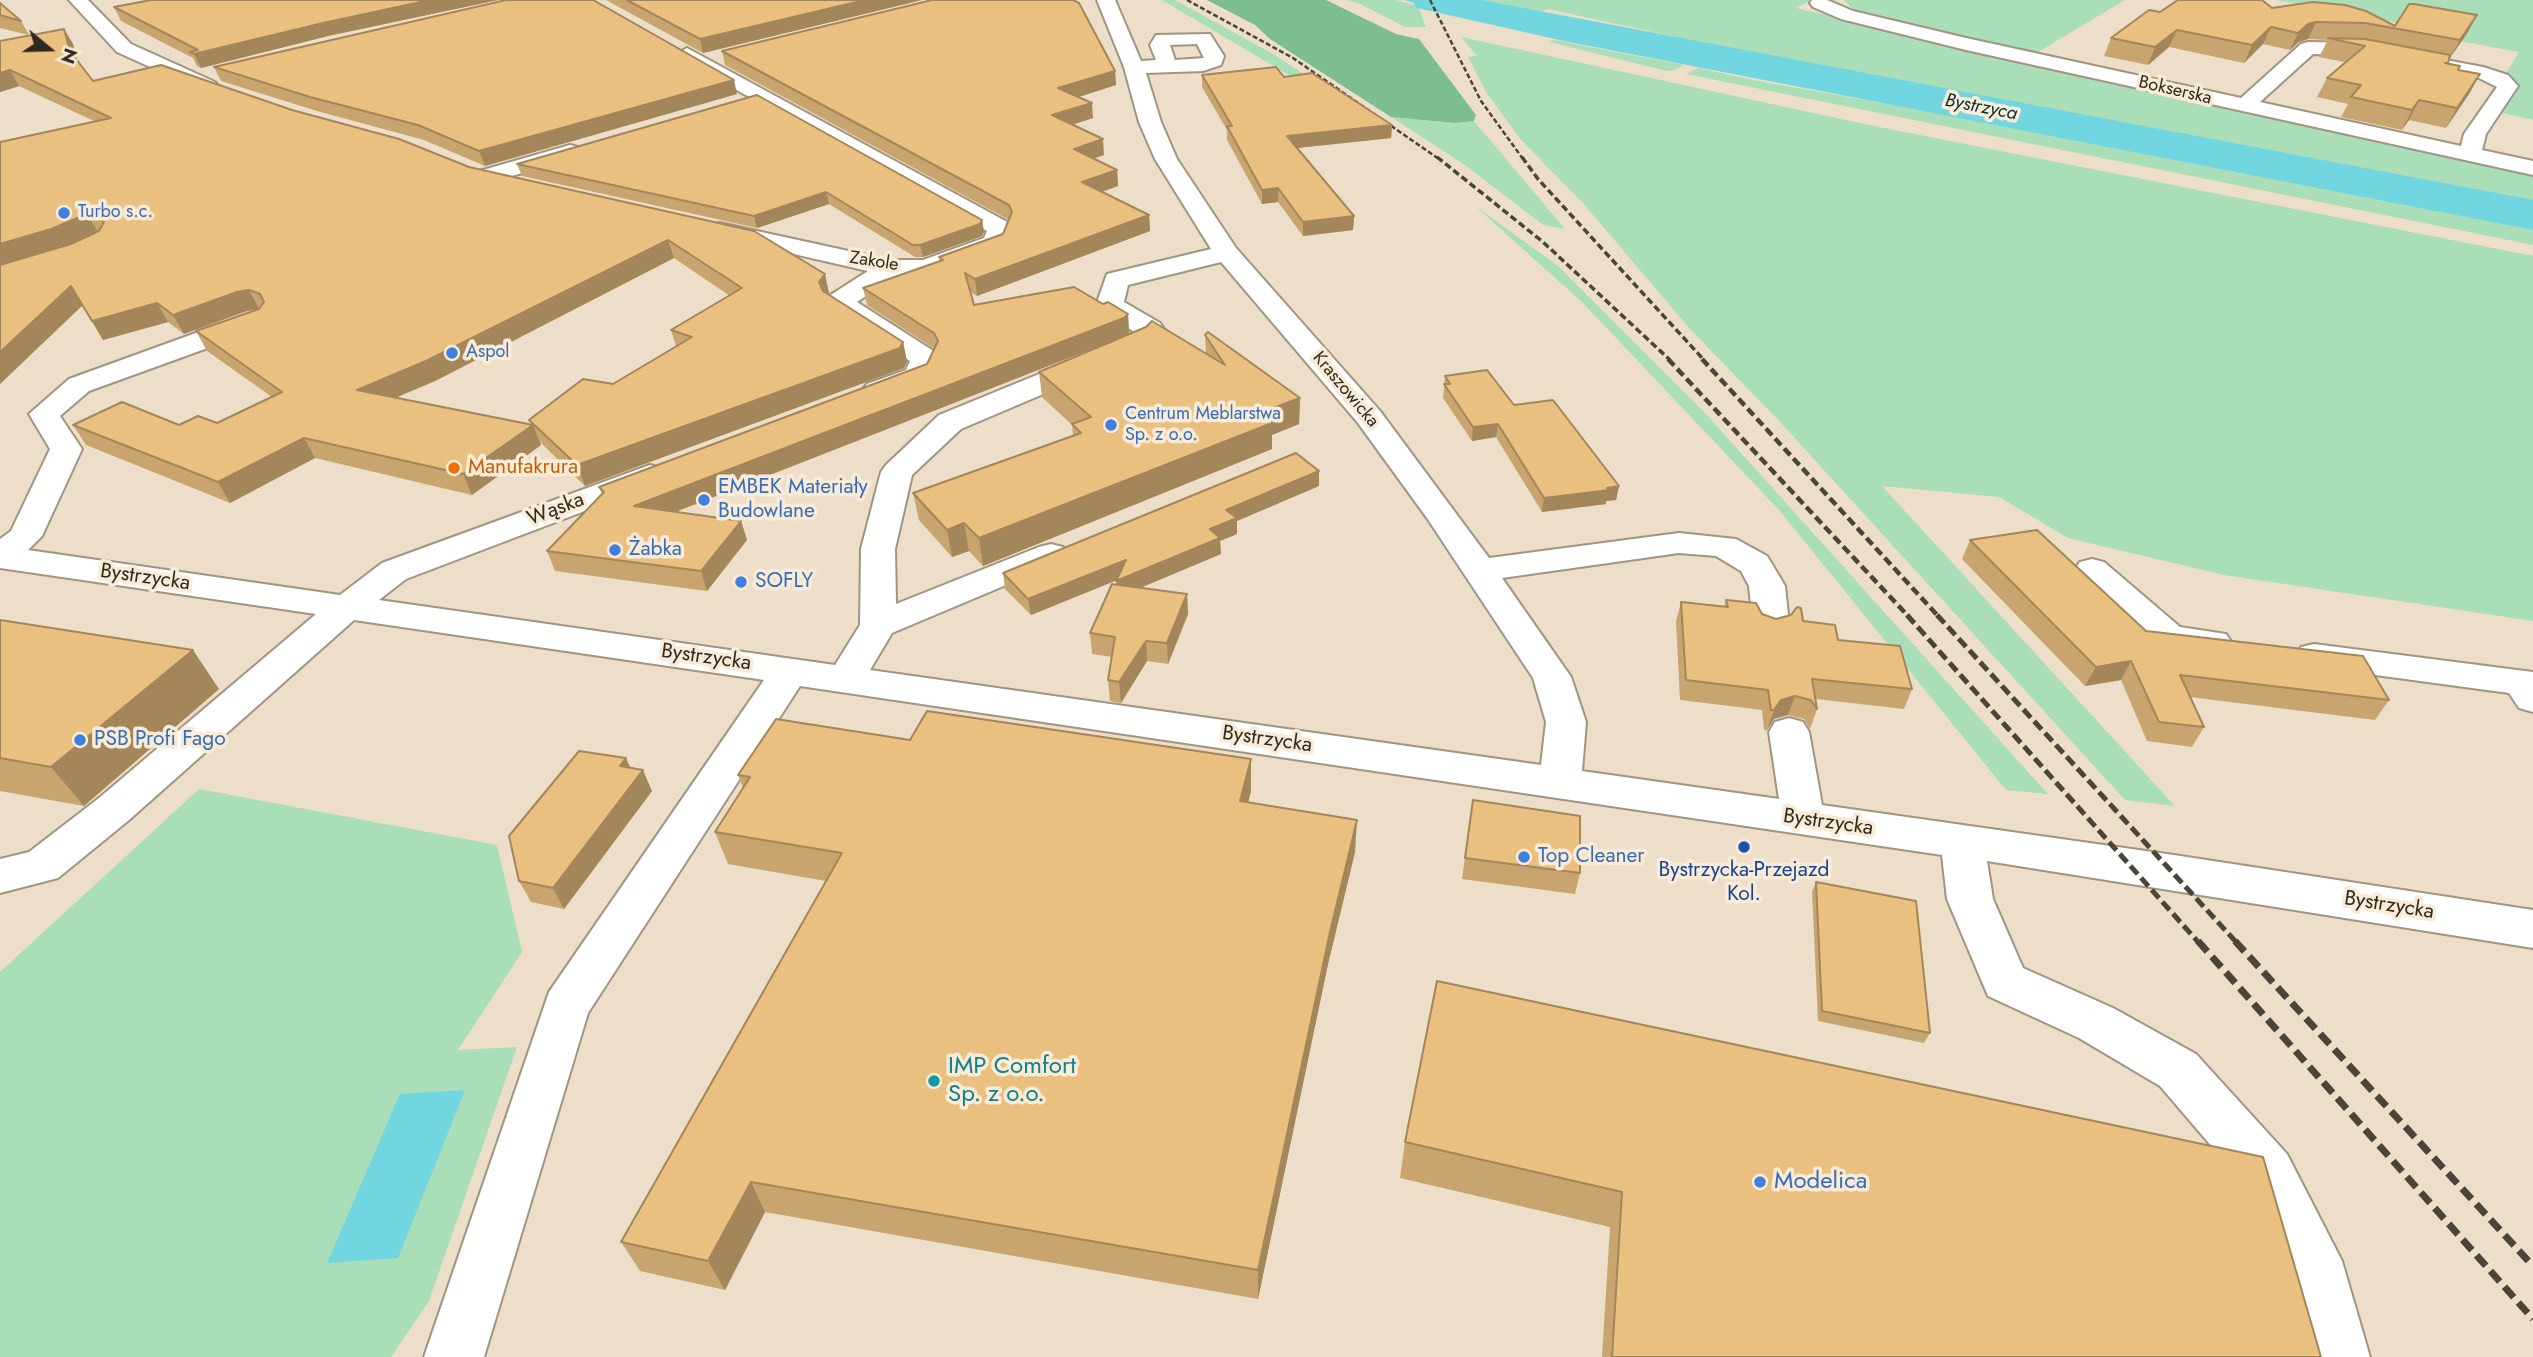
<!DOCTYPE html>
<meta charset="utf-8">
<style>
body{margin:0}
#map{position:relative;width:2533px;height:1357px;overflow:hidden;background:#ecdec8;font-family:Jost,sans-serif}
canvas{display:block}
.north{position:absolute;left:14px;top:14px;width:70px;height:70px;-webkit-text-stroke:5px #f9ebd5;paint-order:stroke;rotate:109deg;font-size:19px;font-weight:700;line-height:28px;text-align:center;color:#2f2921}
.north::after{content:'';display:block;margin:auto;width:24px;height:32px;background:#2f2921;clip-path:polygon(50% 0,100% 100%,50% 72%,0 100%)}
</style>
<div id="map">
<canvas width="2533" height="1357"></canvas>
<div class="north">N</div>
</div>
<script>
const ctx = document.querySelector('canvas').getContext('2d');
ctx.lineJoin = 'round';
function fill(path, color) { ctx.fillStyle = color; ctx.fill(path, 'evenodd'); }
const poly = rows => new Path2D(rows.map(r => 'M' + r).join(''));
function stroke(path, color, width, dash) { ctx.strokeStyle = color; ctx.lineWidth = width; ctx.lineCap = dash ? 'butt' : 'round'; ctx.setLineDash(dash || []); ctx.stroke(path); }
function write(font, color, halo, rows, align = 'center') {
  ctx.font = font + ' Jost,sans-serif'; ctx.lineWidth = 7; ctx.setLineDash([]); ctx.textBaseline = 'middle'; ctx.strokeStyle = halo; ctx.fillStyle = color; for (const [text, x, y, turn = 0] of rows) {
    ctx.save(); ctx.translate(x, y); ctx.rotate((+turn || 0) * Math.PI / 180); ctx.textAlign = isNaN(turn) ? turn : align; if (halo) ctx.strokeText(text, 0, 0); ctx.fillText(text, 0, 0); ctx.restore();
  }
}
fill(poly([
 [1162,0,1175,0,1273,54,1367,115,1363,119],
 [1348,0,1396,0,1418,6,1426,27,1405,27,1362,5],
 [1452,0,1812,0,1796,8,2533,174,2533,206,1955,98,1548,9,1538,13],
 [1844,0,2125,0,2033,55,1857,13],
 [2276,0,2533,0,2533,120,2498,112,2519,85,2505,75,2519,52,2410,32,2415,26],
 [1461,37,1874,126,2533,256,2533,621,2224,575,2068,538,1999,497,1882,486,2175,806,2125,800,1780,422,1690,329,1583,203,1521,140,1486,92,1468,57,1477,56],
 [1554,40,1647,58,1684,65,1671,71,1663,70,1549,42],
 [1699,68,1753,80,2326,183,2533,224,2533,245,1686,74],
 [1391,117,1455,123,1474,121,1565,229,1543,225,1465,165],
 [1474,205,1558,266,1706,414,2048,794,2006,790,1779,510,1583,303],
 [199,789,497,845,522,952,458,1050,517,1047,429,1301,391,1357,0,1357,0,972]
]), '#aadeb9');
fill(poly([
 [1207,0,1326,0,1396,34,1419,39,1476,115,1474,121,1455,123,1391,117,1270,39,1255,25]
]), '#7cbe90');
fill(poly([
 [1404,0,1452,0,1538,13,1513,24,1482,17,1458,16],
 [465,1090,398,1258,327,1263,400,1094]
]), '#72d6e1');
fill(poly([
 [1411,0,1482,0,2533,200,2533,230,1564,41,1417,8,1411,0]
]), '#72d6e1');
const minor = poly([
 [69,0,88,0,131,44,215,82,218,86,215,90,208,92,201,90,117,52,69,0],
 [1097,0,1115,0,1141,61,1156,60,1150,45,1156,35,1210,34,1224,56,1221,65,1203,71,1146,73,1161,122,1177,159,1236,248,1380,411,1489,558,1679,533,1736,539,1767,556,1772,564,1785,586,1789,624,1784,632,1771,636,1758,632,1753,624,1749,586,1741,571,1716,556,1679,553,1502,578,1571,677,1586,722,1582,771,1779,799,1769,732,1775,722,1789,718,1803,722,1809,732,1822,805,2174,855,2533,910,2533,948,1987,861,1993,899,2023,968,2113,1008,2196,1054,2287,1154,2342,1261,2370,1357,2310,1357,2287,1267,2249,1190,2160,1086,2079,1038,1988,996,1947,899,1942,855,800,686,588,1013,484,1357,424,1357,549,992,764,680,354,620,129,820,58,878,0,893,0,859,29,852,99,798,316,614,0,568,0,539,11,531,50,449,29,414,69,379,240,317,250,315,260,317,264,323,260,329,89,391,60,416,82,449,42,536,28,550,340,595,382,563,650,465,661,468,666,475,661,482,406,579,379,600,835,665,860,625,861,549,881,472,886,465,939,415,1127,338,1133,331,1100,311,1096,305,1107,274,1211,249,1155,159,1139,122,1124,67,1097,0],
 [1197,44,1204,58,1175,60,1170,45,1197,44],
 [1221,262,1358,423,1427,518,1533,678,1546,722,1541,765,870,670,892,633,1063,561,1068,554,1063,547,1051,544,1039,547,896,604,895,549,912,475,961,429,1147,350,1164,329,1160,323,1124,302,1128,285,1221,262],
 [1812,0,1827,0,1853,11,1966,38,2241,98,2301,44,2308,42,2356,43,2483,67,2508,75,2518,86,2486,134,2482,150,2533,161,2533,175,1966,50,1841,19,1813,7,1810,3,1812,0],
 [2313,54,2356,55,2479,78,2497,87,2464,134,2461,146,2260,102,2313,54],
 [687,48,1009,223,1012,228,1004,248,935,274,896,276,857,302,935,352,939,358,928,381,877,399,867,396,862,390,867,384,906,370,910,361,829,308,826,302,829,296,868,271,711,235,708,230,711,225,720,223,890,260,923,260,984,238,987,231,680,58,677,54,687,48],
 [570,145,578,147,581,152,578,157,484,184,476,182,472,177,476,172,570,145],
 [2092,559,2104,562,2180,627,2226,634,2232,643,2226,652,2213,655,2157,647,2080,578,2074,570,2080,562,2092,559],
 [2314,644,2533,672,2533,712,2519,708,2509,693,2301,665,2295,656,2301,647,2314,644]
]);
stroke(minor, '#a19480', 4);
fill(minor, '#fff');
stroke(poly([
 [1187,0,1293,58,1439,159],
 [1430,0,1481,101,1523,159]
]), '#4b443a', 2.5, [5, 2.5]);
stroke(poly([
 [1437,157,1543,242,1670,360],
 [1522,157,1538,179,1704,360]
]), '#4b443a', 3.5, [7, 3.5]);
stroke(poly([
 [1668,359,1909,617],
 [1702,359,1939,617]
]), '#4b443a', 4.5, [9, 4.5]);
stroke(poly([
 [1907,615,2199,943],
 [1937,615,2237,943]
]), '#4b443a', 5, [11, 5]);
stroke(poly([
 [2198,941,2533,1319],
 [2235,941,2533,1266]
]), '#4b443a', 7, [14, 7]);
fill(poly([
 [151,0,498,0,328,36,201,68,197,66,193,58,121,21,114,7],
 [606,0,922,0,703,53],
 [0,3,21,21,29,35,0,28],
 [2272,8,2395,26,2468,32,2450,58,2448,64,2458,70,2480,74,2469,94,2446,128,2409,120,2402,130,2341,117,2348,104,2317,97,2327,78,2345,62,2319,57,2328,40,2308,39,2299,42,2290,50,2263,44,2244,63,2169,47,2148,65,2104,56,2111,38,2160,12],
 [64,29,73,44,76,60,93,81,292,110,469,167,829,293,828,294,903,342,907,362,904,368,585,486,540,442,541,445,472,495,315,458,230,503,86,445,73,425,179,425,217,423,272,397,207,351,196,331,259,309,247,311,184,334,168,322,103,340,82,305,0,384,94,121,19,86,0,92,0,41],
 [674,258,730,296,671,330,676,346,613,384,529,420,531,424,396,397,435,381],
 [722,51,1115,71,1116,85,1078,97,1093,118,1072,125,1104,155,1093,159,1117,170,1118,186,1102,192,1149,215,1150,231,977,296,970,292,974,305,1103,304,1128,314,1129,332,1125,336,676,512,741,521,747,540,707,591,555,571,547,551,602,495,599,487,927,364,935,349,867,305,863,288,940,261,939,257,1003,234,1009,220,725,65],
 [214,67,737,94,485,166,424,140,317,111,221,81],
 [1202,75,1284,77,1392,125,1391,138,1297,148,1354,216,1353,230,1303,236,1278,202,1262,204,1227,140,1227,130,1202,87],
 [757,95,982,220,984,232,982,236,923,257,915,257,829,204,757,228,522,176,517,164],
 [1205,335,1300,398,1299,424,1272,435,1272,449,983,566,969,551,952,557,919,520,913,493,1073,435,1072,425,1042,397,1039,372,1206,353],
 [1445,376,1514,405,1619,486,1616,500,1606,501,1606,504,1542,512,1496,437,1472,441,1443,398],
 [1319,486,1237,521,1237,534,1220,541,1221,554,1140,588,1187,594,1188,614,1168,664,1147,661,1121,703,1110,701,1108,680,1112,657,1092,654,1090,633,1117,585,1117,580,1031,615,1005,589,1003,573],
 [1970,540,2146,631,2389,700,2375,720,2190,697,2204,727,2192,747,2147,741,2121,680,2085,686,1962,559],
 [1726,600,1776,619,1803,621,1838,640,1912,689,1904,709,1816,699,1817,709,1810,729,1804,719,1788,715,1774,719,1767,730,1764,730,1762,710,1680,700,1676,621,1681,602,1724,607],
 [0,620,219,689,84,806,0,791],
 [626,758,630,768,652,791,564,909,531,902,519,881],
 [738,775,1251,791,1248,803,1355,852,1328,964,1258,1299,765,1212,725,1290,640,1271,621,1242,826,881,728,864,715,832,743,788],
 [1473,800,1580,873,1575,894,1462,879],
 [1816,882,1930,1033,1924,1043,1818,1021,1812,892],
 [1437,981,2321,1357,1602,1357,1610,1227,1400,1178,1405,1142]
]), '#c8a56e');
fill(poly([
 [430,0,498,0,328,36,201,68,194,54,323,23],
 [865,0,922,0,703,53,700,39],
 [2477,15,2468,32,2450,58,2460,40],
 [2316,22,2308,39,2299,42,2290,50,2298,33,2308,24],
 [2271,27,2263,44,2244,63,2252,45],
 [64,29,73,44,78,67,70,51],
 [2177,30,2169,47,2148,65,2155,47],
 [10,70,19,86,0,92,0,73],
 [1115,71,1116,85,1060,103,1058,88],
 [2480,74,2469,94,2446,128,2457,108],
 [734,80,737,94,485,166,479,151],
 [2419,100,2409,120,2402,130,2412,110],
 [1092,103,1093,118,1054,130,1052,115],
 [1392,125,1391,138,1287,149,1287,136],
 [1103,139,1104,155,1075,164,1074,149],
 [1117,170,1118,186,1083,198,1082,182],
 [1278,188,1278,202,1262,204,1262,190],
 [826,192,829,204,757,228,754,216],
 [87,214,98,232,62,248,0,266,0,244],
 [1149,215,1150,231,977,296,975,279],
 [1354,216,1353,230,1303,236,1303,222],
 [982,220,984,232,982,236,923,257,920,245],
 [668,240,674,258,435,381,367,410,357,390],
 [825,274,829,293,824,301,819,282],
 [71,286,83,305,0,384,0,352],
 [249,290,259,309,247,311,184,334,173,315,237,292],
 [157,303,168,322,103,340,92,321],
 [1128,314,1129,332,1125,336,641,525,634,506],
 [903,342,907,362,904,368,585,486,577,465],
 [1300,398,1299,424,1272,435,1272,449,983,566,979,538,1260,413],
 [1498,424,1496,437,1472,441,1473,427],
 [533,425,541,445,472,495,463,474],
 [304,438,315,458,230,503,218,482],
 [1319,471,1319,486,1237,521,1237,534,1220,541,1221,554,1118,597,1116,581,1210,529,1226,510],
 [1619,486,1616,500,1606,501,1606,504,1542,512,1544,498],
 [741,521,747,540,707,591,701,571],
 [964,523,969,551,952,557,947,530],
 [1126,560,1127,576,1031,615,1028,599],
 [1187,594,1188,614,1168,664,1167,643],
 [1146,641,1147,661,1121,703,1119,682],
 [193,650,219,689,84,806,51,767],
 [2131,661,2121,680,2085,686,2096,667],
 [1795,696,1788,715,1774,719,1767,730,1774,710,1781,700],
 [626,758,635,779,620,766],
 [1251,759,1251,791,1240,834,1240,801],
 [643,770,652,791,564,909,553,888],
 [1357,820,1355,852,1328,964,1258,1299,1258,1270,1330,932],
 [751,1182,765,1212,725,1290,708,1261]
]), '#a3865a');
const building = poly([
 [151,0,430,0,323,23,194,54,190,52,198,50,114,7,151,0],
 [506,0,593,0,734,80,479,151,418,125,310,97,214,67,506,0],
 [627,0,865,0,700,39,627,0],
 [932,0,1073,0,1079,3,1115,71,1058,88,1092,103,1052,115,1103,139,1074,149,1117,170,1082,182,1149,215,975,279,965,273,974,305,1074,287,1103,304,1108,302,1128,314,1124,318,634,506,741,521,701,571,547,551,604,492,599,487,927,364,938,341,934,333,863,288,943,260,939,257,1003,234,1012,212,1009,205,722,51,932,0],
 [2178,0,2262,0,2272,8,2313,2,2345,5,2366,11,2395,26,2409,4,2414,4,2477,15,2460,40,2365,23,2316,22,2308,24,2298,33,2271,27,2252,45,2177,30,2155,47,2111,38,2149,10,2160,12,2178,0],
 [0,3,21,21,0,15,0,3],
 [64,29,70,51,93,81,161,65,292,110,399,139,469,167,754,231,825,274,819,282,823,291,903,342,900,348,577,465,529,420,583,379,613,384,692,337,671,330,742,288,668,240,426,361,357,390,533,425,463,474,304,438,218,482,73,425,122,402,179,425,198,416,217,423,282,392,196,331,259,309,264,302,260,294,249,290,237,292,173,315,157,303,92,321,71,286,0,352,0,265,71,244,99,231,104,222,98,217,87,214,51,229,0,244,0,142,111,118,10,70,0,73,0,41,64,29],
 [2328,38,2365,39,2450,55,2448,63,2445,63,2460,66,2458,70,2480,74,2457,108,2419,100,2412,110,2351,97,2361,85,2327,78,2365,46,2328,38],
 [1276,67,1284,77,1312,73,1392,125,1287,136,1354,216,1303,222,1278,188,1262,190,1227,126,1232,126,1202,75,1276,67],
 [757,95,982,220,980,224,920,245,913,245,826,192,754,216,517,164,757,95],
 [1152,321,1225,365,1205,335,1208,332,1300,398,1260,413,1272,423,979,538,964,523,947,530,913,493,1081,433,1072,424,1091,417,1039,372,1146,327,1152,321],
 [1487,370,1514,405,1553,400,1619,486,1607,488,1609,490,1544,498,1498,424,1473,427,1444,384,1450,384,1445,376,1487,370],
 [1296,453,1319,471,1226,510,1237,518,1210,529,1220,538,1116,581,1126,560,1028,599,1003,573,1296,453],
 [2037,530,2146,631,2363,656,2389,700,2180,675,2204,727,2159,722,2131,661,2096,667,1970,540,2037,530],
 [1112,584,1187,594,1167,643,1146,641,1119,682,1108,680,1115,637,1090,633,1112,584],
 [1726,600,1756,603,1762,614,1776,619,1791,615,1797,607,1801,608,1803,621,1835,625,1838,640,1900,646,1912,689,1812,679,1817,709,1811,700,1795,696,1781,700,1774,710,1771,710,1768,690,1686,680,1681,602,1728,607,1726,600],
 [0,620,193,650,51,767,0,758,0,620],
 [927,711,1251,759,1240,801,1357,820,1330,932,1258,1270,751,1182,708,1261,621,1242,842,853,715,832,750,777,738,775,776,719,910,740,927,711],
 [579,751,626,758,620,766,643,770,553,888,519,881,509,836,579,751],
 [1473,800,1580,816,1580,873,1465,858,1473,800],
 [1816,882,1916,901,1930,1033,1822,1011,1816,882],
 [1437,981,2263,1157,2321,1357,1612,1357,1622,1192,1405,1142,1437,981]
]);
fill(building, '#e9c080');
stroke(building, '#a3865a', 2);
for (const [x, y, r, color] of [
 [64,213,7,"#3f7fe0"],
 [452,353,7,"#3f7fe0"],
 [1111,425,7,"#3f7fe0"],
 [454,468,7,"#e8710a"],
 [704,500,7,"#3f7fe0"],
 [615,550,7,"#3f7fe0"],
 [741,582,7,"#3f7fe0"],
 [80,740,7,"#3f7fe0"],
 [1744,847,7,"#1a4fb4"],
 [1524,857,7,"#3f7fe0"],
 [934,1081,7,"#0f9aa8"],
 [1760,1182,7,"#3f7fe0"]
]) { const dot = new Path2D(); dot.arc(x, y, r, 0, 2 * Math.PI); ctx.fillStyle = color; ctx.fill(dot); stroke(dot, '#f9ebd5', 2.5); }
write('18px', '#2f2921', '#f9ebd5', [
 ["Bokserska",2175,91,13],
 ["Zakole",874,262,9],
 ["Kraszowicka",1345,390,50]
]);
write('18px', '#366cbe', '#f9ebd5', [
 ["Turbo s.c.",78,213],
 ["Aspol",466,353],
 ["Centrum Meblarstwa",1125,415],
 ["Sp. z o.o.",1125,436]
], 'left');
write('italic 19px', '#003136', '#f9ebd5', [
 ["Bystrzyca",1981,108,11]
]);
write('21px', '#c56008', '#f9ebd5', [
 ["Manufakrura",468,468]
], 'left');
write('21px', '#366cbe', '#f9ebd5', [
 ["EMBEK Materiały",718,488],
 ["Budowlane",718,512],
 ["Żabka",629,550],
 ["SOFLY",755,582],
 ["PSB Profi Fago",94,740],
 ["Top Cleaner",1538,857]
], 'left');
write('21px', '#2f2921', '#f9ebd5', [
 ["Wąska",556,510,-21],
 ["Bystrzycka",145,578,8],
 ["Bystrzycka",706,658,8],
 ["Bystrzycka",1267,740,8],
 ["Bystrzycka",1828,823,8],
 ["Bystrzycka",2389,906,9]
]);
write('21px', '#164399', '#f9ebd5', [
 ["Bystrzycka-Przejazd",1744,871],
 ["Kol.",1744,895]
]);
write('24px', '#0d838f', '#f9ebd5', [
 ["IMP Comfort",948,1067],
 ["Sp. z o.o.",948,1095]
], 'left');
write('24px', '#366cbe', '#f9ebd5', [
 ["Modelica",1774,1182]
], 'left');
</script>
